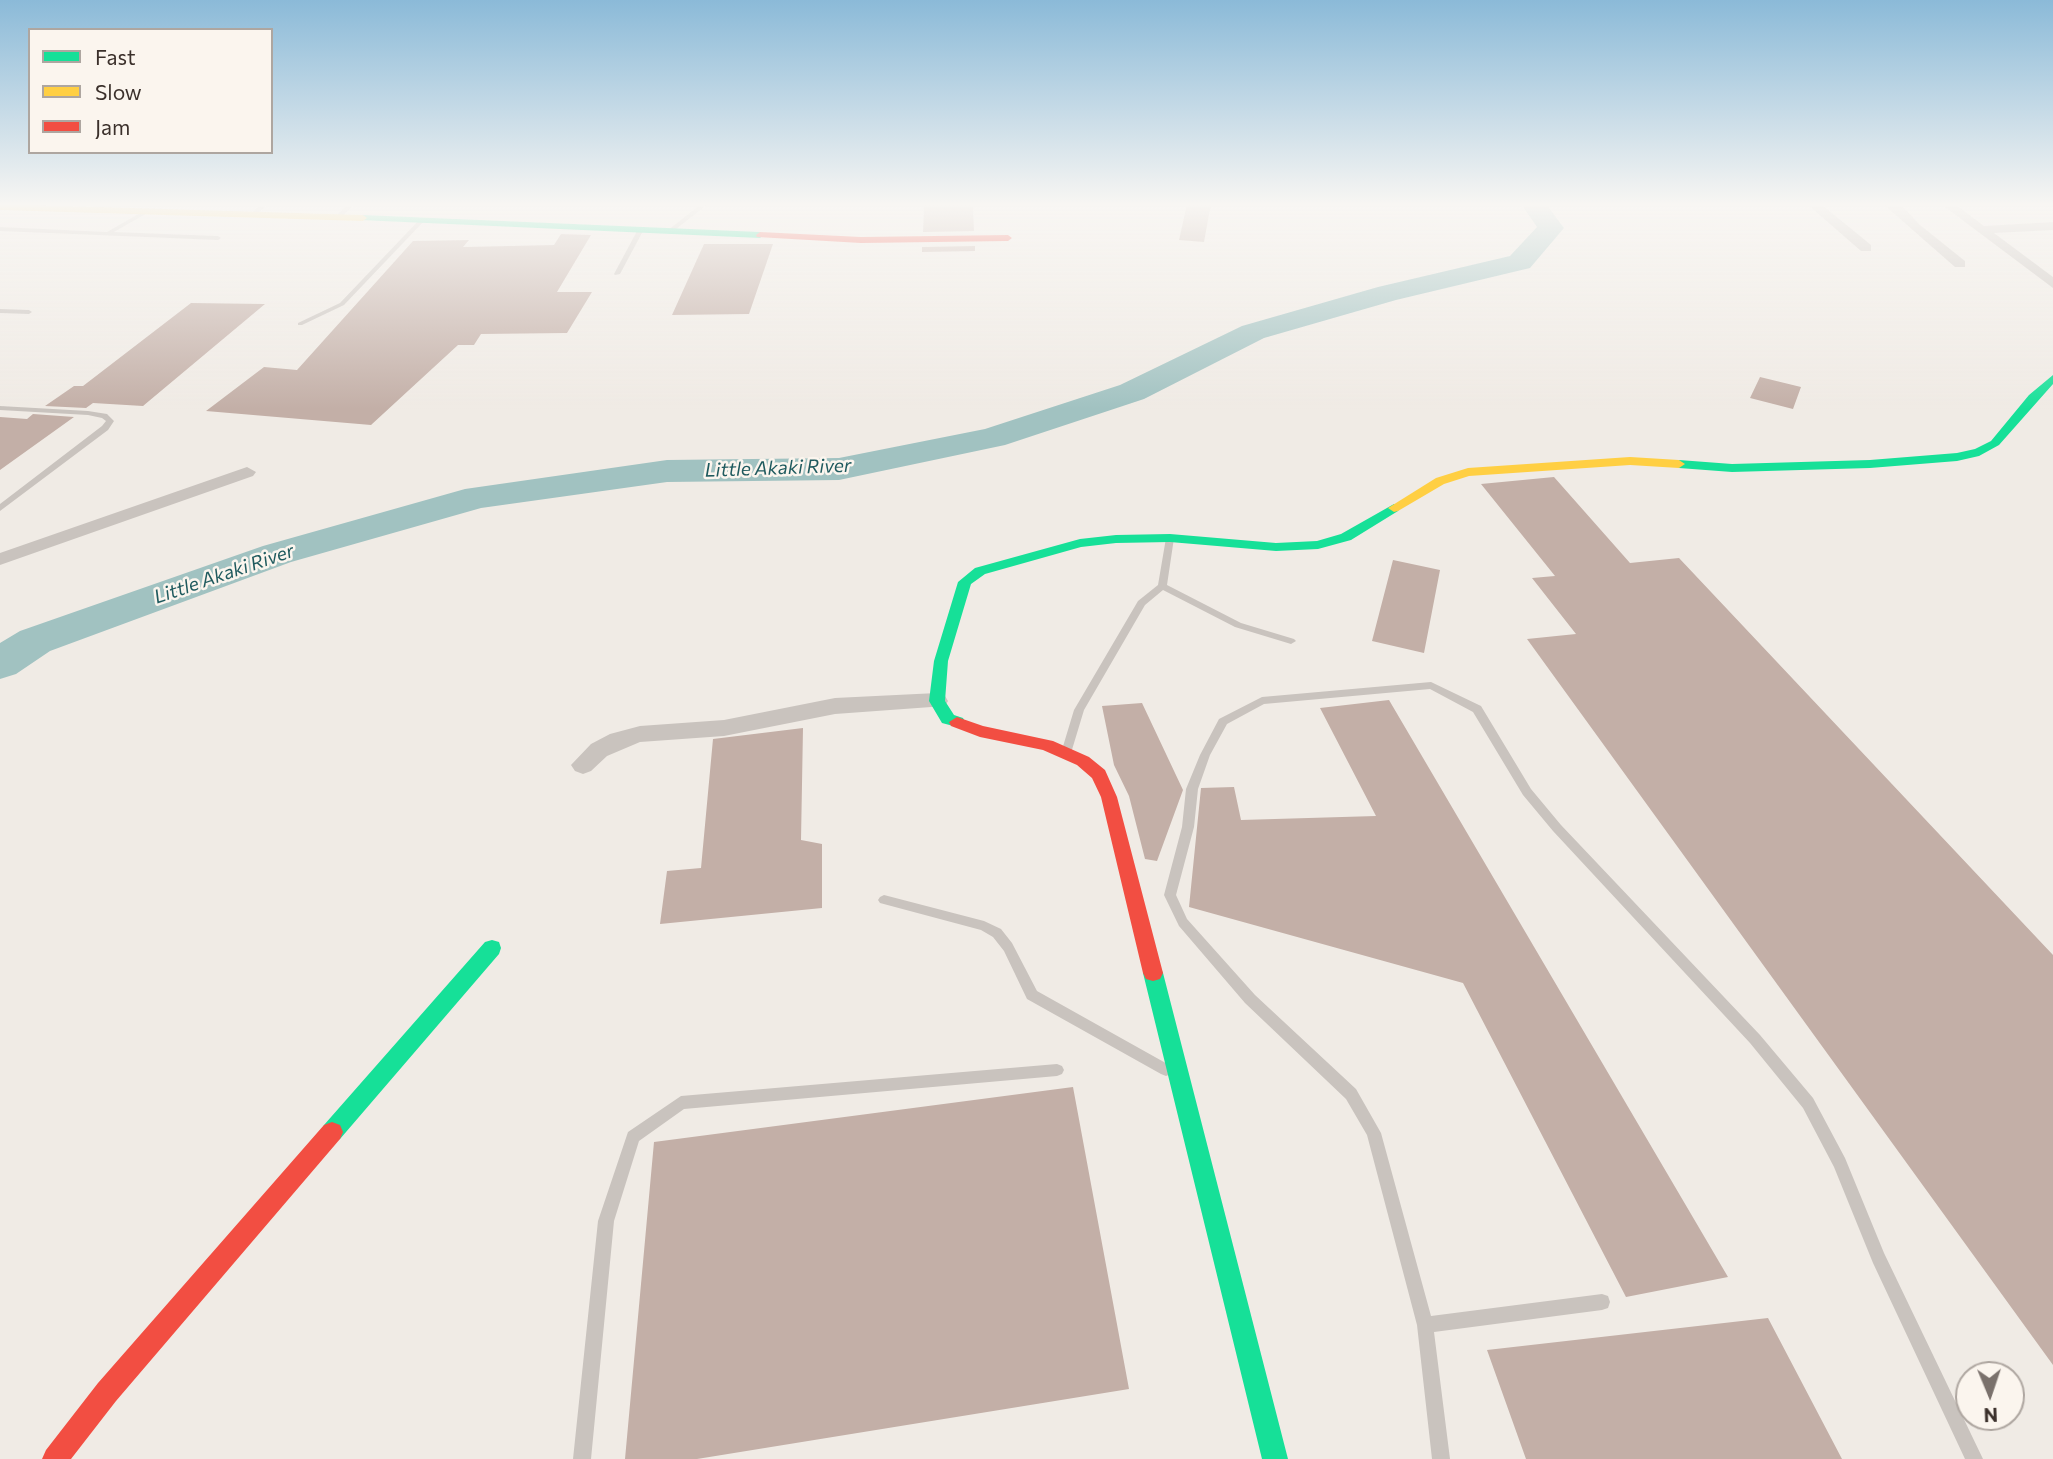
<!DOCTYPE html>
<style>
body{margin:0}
#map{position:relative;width:2053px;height:1459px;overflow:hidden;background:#f0ebe5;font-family:Commissioner,sans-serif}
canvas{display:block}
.legend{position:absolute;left:28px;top:28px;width:245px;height:126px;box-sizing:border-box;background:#fbf5ee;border:2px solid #aea6a0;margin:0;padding:9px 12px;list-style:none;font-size:21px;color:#3b302b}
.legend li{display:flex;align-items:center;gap:14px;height:35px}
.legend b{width:35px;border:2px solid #aea6a0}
.north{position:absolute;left:1955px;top:1361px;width:70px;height:70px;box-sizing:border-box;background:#fbf5ee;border:2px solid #aea6a0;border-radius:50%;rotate:178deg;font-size:19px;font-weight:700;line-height:28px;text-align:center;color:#3b302b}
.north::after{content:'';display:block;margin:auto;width:24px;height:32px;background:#7a716c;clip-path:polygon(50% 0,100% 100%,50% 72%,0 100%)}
</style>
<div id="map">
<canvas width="2053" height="1459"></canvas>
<ul class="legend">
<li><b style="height:9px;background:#16e098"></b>Fast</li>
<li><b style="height:9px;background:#ffcf43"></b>Slow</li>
<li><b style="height:9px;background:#f24e42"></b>Jam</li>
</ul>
<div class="north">N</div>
</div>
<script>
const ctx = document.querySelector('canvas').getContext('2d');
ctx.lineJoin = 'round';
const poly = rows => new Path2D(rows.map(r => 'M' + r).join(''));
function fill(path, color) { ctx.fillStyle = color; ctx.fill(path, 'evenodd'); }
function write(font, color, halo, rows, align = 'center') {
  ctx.font = font + ' Commissioner,sans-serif'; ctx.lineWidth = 5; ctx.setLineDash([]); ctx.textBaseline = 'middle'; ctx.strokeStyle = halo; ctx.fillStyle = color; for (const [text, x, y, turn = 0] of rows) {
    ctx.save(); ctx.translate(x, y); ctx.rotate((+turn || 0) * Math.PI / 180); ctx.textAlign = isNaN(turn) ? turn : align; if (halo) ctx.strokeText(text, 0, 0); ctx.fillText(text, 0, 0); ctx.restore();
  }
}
fill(poly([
 [1521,204,1546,204,1564,228,1530,268,1396,300,1264,338,1144,399,1005,445,839,480,667,482,481,508,291,562,50,651,16,674,0,679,0,643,20,631,263,546,465,489,667,460,839,458,985,429,1120,385,1242,326,1378,287,1510,256,1537,227,1521,204]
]), '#a1c2c1');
fill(poly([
 [924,204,973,204,974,231,923,232],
 [1187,204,1211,204,1204,242,1179,240],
 [561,234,591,235,557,292,592,292,567,333,481,334,474,345,458,345,371,425,206,411,264,367,297,370,413,241,469,240,463,247,554,245],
 [704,244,773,244,749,314,672,315],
 [975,246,975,251,922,252,922,247],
 [191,303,265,304,143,406,93,403,86,408,45,406,74,386,83,386],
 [1760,377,1801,387,1793,409,1750,398],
 [33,414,74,417,0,470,0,417,27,419],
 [1554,477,1630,563,1679,558,2053,955,2053,1365,1527,639,1576,634,1532,578,1555,576,1481,484],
 [1393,560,1440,570,1424,653,1372,641],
 [1389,700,1728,1277,1626,1297,1463,983,1189,907,1201,788,1234,787,1241,820,1376,816,1320,708],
 [1142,703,1183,790,1157,861,1145,859,1129,796,1114,765,1102,706],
 [803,728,801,840,822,844,822,908,660,924,667,871,701,868,713,739],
 [1073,1087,1129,1389,697,1459,625,1459,654,1142],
 [1768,1318,1842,1459,1526,1459,1487,1350]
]), '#c3afa7');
fill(poly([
 [261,204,268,204,256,215,252,215,252,213,261,204],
 [348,204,355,204,340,218,336,218,336,216,348,204],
 [701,204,708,204,671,233,667,233,667,231,701,204],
 [147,209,150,211,149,212,114,232,218,236,221,238,218,240,0,231,0,227,107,232,147,209],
 [420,219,425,220,344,305,302,325,298,325,298,323,340,303,420,219],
 [640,229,643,231,620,274,615,275,614,274,637,231,640,229],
 [0,309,29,310,32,312,29,314,0,313,0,309],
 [0,406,88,411,107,414,114,421,108,430,0,511,0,504,102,426,106,421,102,418,88,415,0,410,0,406],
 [1170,535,1174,538,1167,585,1241,623,1294,639,1296,641,1291,644,1235,627,1163,590,1145,605,1084,710,1071,753,1070,756,1062,756,1061,753,1074,710,1138,601,1158,585,1166,538,1170,535],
 [1431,682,1481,706,1531,789,1561,825,1760,1035,1813,1098,1845,1158,1884,1253,1983,1459,1965,1459,1873,1263,1834,1167,1803,1108,1750,1043,1553,831,1523,795,1473,712,1430,689,1264,704,1227,724,1210,755,1198,789,1194,827,1176,895,1187,919,1255,995,1356,1089,1381,1133,1431,1316,1602,1294,1608,1296,1610,1302,1608,1308,1602,1310,1434,1332,1450,1459,1432,1459,1417,1325,1367,1135,1346,1099,1245,1003,1179,926,1164,895,1182,827,1186,789,1200,755,1219,719,1262,697,1431,682],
 [884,895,984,921,1001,929,1012,943,1037,991,1171,1066,1173,1070,1171,1074,1166,1076,1161,1074,1027,999,1004,951,993,937,981,930,880,903,878,900,880,897,884,895],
 [1057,1064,1062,1066,1064,1070,1062,1074,1057,1076,684,1109,639,1141,614,1221,591,1459,573,1459,598,1221,628,1132,681,1096,1057,1064]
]), '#c9c3be');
fill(poly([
 [1807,204,1821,204,1871,245,1871,251,1861,251,1807,204],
 [1883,204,1898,204,1904,208,1920,225,1965,261,1965,267,1955,267,1883,204],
 [1941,204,1955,204,1984,226,2053,222,2053,230,1994,233,2053,277,2053,288,1941,204],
 [247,467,256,472,253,476,0,565,0,553,247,467],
 [937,693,945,696,948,701,945,706,835,714,724,736,640,742,607,756,591,771,583,774,575,771,571,765,591,744,610,734,640,726,724,720,835,698,937,693]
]), '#c9c3be');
fill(poly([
 [363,215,760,232,764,235,760,238,360,220,359,218,363,215],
 [2053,375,2053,384,1999,445,1979,456,1957,461,1870,468,1732,472,1679,468,1673,464,1679,460,1732,464,1870,460,1957,453,1975,449,1991,441,2029,395,2053,375],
 [1394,504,1400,508,1398,511,1351,540,1318,549,1276,551,1170,542,1116,543,1081,547,985,574,971,584,948,661,945,701,954,715,963,718,965,722,963,726,957,727,942,723,929,701,934,661,958,582,975,568,1080,539,1116,535,1170,534,1276,543,1317,541,1341,534,1394,504],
 [492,940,499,942,501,948,499,954,340,1139,332,1142,324,1139,321,1132,324,1125,485,942,492,940],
 [1153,965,1160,967,1163,973,1288,1459,1262,1459,1143,973,1146,967,1153,965]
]), '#16e098');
fill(poly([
 [0,204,363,215,367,218,363,221,0,210,0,204],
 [1630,457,1679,460,1685,464,1679,468,1630,465,1469,476,1444,484,1398,511,1394,512,1388,508,1436,478,1468,468,1630,457]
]), '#ffcf43');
fill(poly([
 [760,232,861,237,1008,235,1012,238,1008,241,861,243,757,237,756,235,760,232],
 [957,717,983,726,1053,741,1089,757,1105,770,1117,797,1163,973,1160,979,1153,981,1146,979,1143,973,1101,797,1092,778,1077,765,1043,750,980,737,951,726,949,722,957,717],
 [332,1122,340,1125,343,1132,340,1139,116,1401,71,1459,42,1459,46,1450,98,1383,324,1125,332,1122]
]), '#f24e42');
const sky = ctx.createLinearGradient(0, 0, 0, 409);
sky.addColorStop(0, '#8bbad8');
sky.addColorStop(0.5, '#f8f6f3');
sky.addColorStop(1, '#f8f6f300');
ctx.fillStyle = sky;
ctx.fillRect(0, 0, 2053, 409);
write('italic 19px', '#1f5a5e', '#fbf5ee', [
 ["Little Akaki River",778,468,-2],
 ["Little Akaki River",224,574,-19]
]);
</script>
